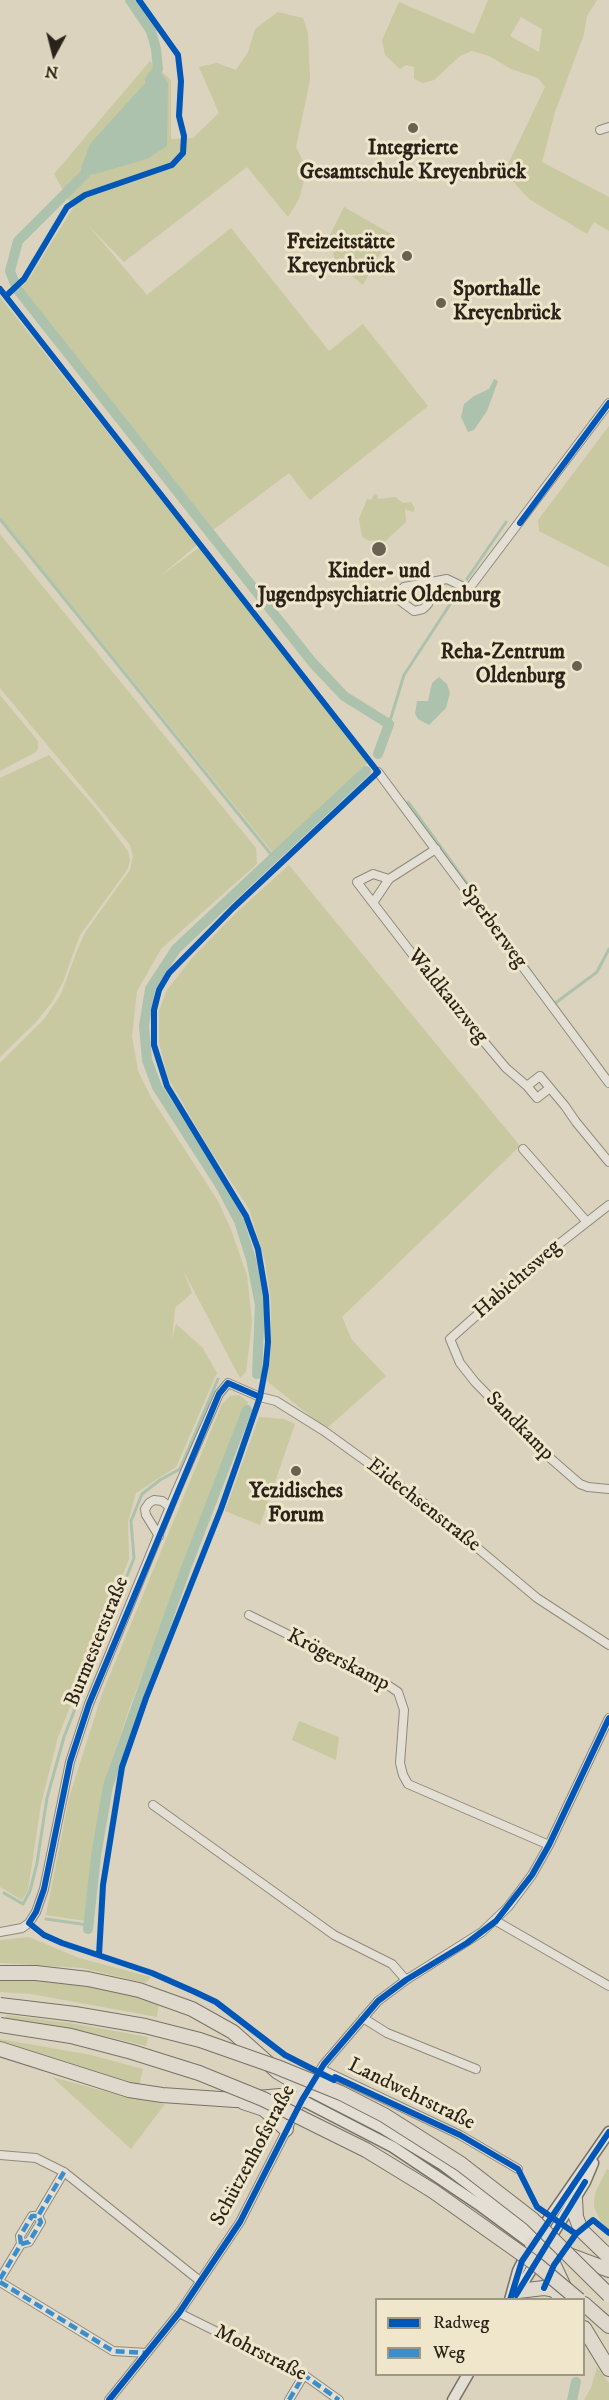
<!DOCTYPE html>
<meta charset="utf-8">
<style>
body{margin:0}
#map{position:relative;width:609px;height:2400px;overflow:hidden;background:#dbd3bd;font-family:"IM FELL DW Pica",serif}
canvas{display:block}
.legend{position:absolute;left:375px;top:2298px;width:210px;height:78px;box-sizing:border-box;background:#f0e6cc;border:2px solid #a19884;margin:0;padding:8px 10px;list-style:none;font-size:18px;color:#2b2319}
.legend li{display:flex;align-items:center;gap:12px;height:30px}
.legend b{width:30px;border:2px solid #a19884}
.north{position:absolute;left:24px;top:24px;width:60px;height:60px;-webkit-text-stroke:4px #f0e6cc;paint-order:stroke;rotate:187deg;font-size:16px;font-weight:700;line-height:24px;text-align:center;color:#2b2319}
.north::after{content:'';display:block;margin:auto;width:21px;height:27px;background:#2b2319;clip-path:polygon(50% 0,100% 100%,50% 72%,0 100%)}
</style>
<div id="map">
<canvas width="609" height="2400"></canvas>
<ul class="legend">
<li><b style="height:8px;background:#0057b8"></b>Radweg</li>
<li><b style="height:8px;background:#3b8ec9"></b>Weg</li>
</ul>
<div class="north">N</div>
</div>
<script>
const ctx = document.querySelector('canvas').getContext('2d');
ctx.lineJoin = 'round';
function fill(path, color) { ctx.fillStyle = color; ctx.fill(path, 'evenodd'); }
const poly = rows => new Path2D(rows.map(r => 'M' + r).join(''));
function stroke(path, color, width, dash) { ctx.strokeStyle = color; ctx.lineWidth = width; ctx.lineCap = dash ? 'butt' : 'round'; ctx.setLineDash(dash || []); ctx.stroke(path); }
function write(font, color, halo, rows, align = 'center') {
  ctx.font = font + ' "IM FELL DW Pica",serif'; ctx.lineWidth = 6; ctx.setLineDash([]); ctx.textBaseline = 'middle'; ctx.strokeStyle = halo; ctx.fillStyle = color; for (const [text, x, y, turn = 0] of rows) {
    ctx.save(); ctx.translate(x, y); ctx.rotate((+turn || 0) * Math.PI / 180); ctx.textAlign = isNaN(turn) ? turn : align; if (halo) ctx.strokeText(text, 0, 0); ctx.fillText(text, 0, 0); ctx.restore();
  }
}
fill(poly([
 [488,0,597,0,587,16,584,34,555,112,542,162,609,197,609,231,594,222,587,234,529,199,508,176,506,170,510,160,545,87,538,78,511,69,489,56,472,51,460,56,434,80,423,83,414,79,414,67,406,65,400,69,385,55,382,40,399,2,474,34],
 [521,17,542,29,539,52,510,36],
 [278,12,303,18,308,33,310,80,296,147,307,169,299,199,288,217,247,167,124,262,88,225,147,295,231,228,329,351,363,324,428,406,310,500,289,473,213,530,21,288,30,277,73,208,54,174,150,61,171,80,171,139,193,138,219,113,199,67,217,63,236,70,248,52,255,29],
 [344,207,391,234,363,285,335,262,330,235],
 [0,297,197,545,158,578,200,547,368,763,274,854,0,517],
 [609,426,609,567,539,531,538,520],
 [374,494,377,495,378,499,395,497,403,503,411,502,415,509,413,512,405,509,406,522,382,544,373,540,369,541,362,537,359,519,367,499,371,500],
 [0,534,256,848,257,864,161,949,137,991,132,1036,138,1071,152,1099,218,1201,230,1227,247,1275,252,1323,246,1372,240,1378,183,1270,192,1293,175,1308,172,1340,176,1324,202,1347,217,1373,176,1467,136,1493,128,1522,129,1559,58,1737,41,1804,28,1890,22,1900,0,1887,0,1063,45,1018,61,994,78,948,86,931,130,870,133,856,130,845,0,688],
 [0,695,38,741,38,748,36,752,0,771],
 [49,755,96,809,128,851,130,860,128,868,122,877,80,935,63,982,52,1002,36,1022,0,1057,0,778],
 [289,865,520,1146,342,1317,352,1340,386,1376,326,1429,267,1381,271,1346,271,1302,265,1261,249,1209,209,1148,168,1078,159,1043,159,1011,167,990,192,958,237,912],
 [239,1395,248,1402,129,1709,106,1779,94,1847,86,1921,46,1915,69,1798,102,1694,222,1404,230,1396],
 [259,1417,284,1419,295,1424,260,1525,225,1511],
 [299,1721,339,1737,336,1760,292,1740],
 [29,1937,79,1958,151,1977,146,1983,82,1968,0,1963,0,1940],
 [19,1979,78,1984,127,1994,159,2003,157,2017,31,1994,0,1992,0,1980],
 [7,2015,70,2023,148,2037,146,2046,96,2034,5,2019],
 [0,2039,91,2055,143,2069,139,2086,0,2044],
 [52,2077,111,2093,165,2104,131,2149],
 [607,2169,609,2170,609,2229,601,2222,594,2207,595,2193],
 [597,2367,609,2383,609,2400,584,2400,591,2388]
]), '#c8c8a1');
fill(poly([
 [158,69,168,83,167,146,147,159,95,174,84,175,81,168,90,144],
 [494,379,498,381,487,411,474,430,468,432,461,417,464,404,474,396,489,389],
 [439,677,447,684,450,693,446,708,429,725,418,719,415,714,417,701,428,701,432,683]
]), '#acc2ad');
stroke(poly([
 [0,519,274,858],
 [467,579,506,522],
 [389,724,404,675,458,592],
 [408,802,531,972],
 [553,1002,554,1004,597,972,609,949],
 [4,1893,23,1904,30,1891,37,1863,47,1798,64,1737,134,1558,131,1521,142,1494,160,1480,180,1469,218,1379],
 [46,1919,88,1925]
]), '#acc2ad', 3);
stroke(poly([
 [130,0,151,31,156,49,158,69,150,80],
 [91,164,84,175,18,241,10,271,17,289,312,662,344,696,389,724,378,754],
 [257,1374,260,1305,251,1259,239,1221,220,1185,157,1087,147,1060,144,1026,150,989,176,949,366,771],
 [88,1929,96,1856,108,1786,186,1568,247,1410],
 [572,2400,576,2382]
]), '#acc2ad', 10);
const street = poly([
 [600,130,609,127],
 [432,583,428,604,423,609,414,611,399,600,398,593,404,587,447,579,466,588,471,586,609,403],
 [378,772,609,1083],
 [389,879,373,874,357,882,373,903,389,879,436,849],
 [373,903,433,981,506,1068,527,1086],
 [550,1088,537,1098,527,1086,540,1076,565,1106,576,1122,609,1162],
 [523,1149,587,1222],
 [609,1205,541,1258,450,1339,460,1363,475,1382,542,1451,580,1484,588,1487,609,1489],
 [159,1536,146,1515,145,1509,149,1503,154,1500,162,1501,170,1507],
 [249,1615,383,1682,398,1692,404,1710,400,1763,403,1775,408,1784,549,1845],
 [153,1805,334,1935,392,1964,406,1980],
 [496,1921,609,1986],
 [0,1932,22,1928,29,1923,36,1912,44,1889,70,1762,89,1704,176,1492,219,1394,228,1383,260,1397,276,1401,324,1431,425,1504,537,1598,609,1645],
 [363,2018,387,2033,476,2069],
 [321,2069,460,2135,518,2169],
 [312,2083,324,2064,378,2001,406,1980,482,1932,508,1907,532,1875,549,1845,609,1718],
 [0,2155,36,2158,64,2172,200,2281],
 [21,2244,20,2236,32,2216,38,2216],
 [0,2279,21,2244,29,2242,41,2222,38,2216,64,2172],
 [0,2282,113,2351,147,2353],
 [179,2313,304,2375,339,2400],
 [109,2400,179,2313,240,2222,303,2098],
 [289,2400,304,2375]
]);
const secondary = poly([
 [308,2090,382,2128,443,2165,547,2244],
 [302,2100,393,2147,478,2204,532,2244],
 [539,2233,609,2132],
 [547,2243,585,2182,593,2163],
 [516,2294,539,2257],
 [510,2300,518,2271,528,2251],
 [453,2400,468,2374]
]);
const highway = poly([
 [0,1973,36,1973,88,1979,139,1990,192,2009,233,2032,278,2072,308,2090],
 [0,2049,129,2090,162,2095,235,2100,280,2096,302,2100],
 [243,2102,264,2109,286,2129],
 [575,2199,576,2217,581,2230,609,2257],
 [532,2244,550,2257,565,2289],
 [569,2255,609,2270],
 [518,2291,544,2288,554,2290,565,2300],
 [584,2304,609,2326],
 [584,2328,609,2369]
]);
stroke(street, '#8f8a7d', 10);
stroke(secondary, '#777266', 13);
stroke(highway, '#777266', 16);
stroke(street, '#e3dfd4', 8);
stroke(secondary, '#e3dfd4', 10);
stroke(highway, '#ded9cc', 14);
const highwayBridge = poly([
 [0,2005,75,2014,145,2026,200,2040,277,2067,341,2093,384,2115,461,2164,532,2219,609,2295],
 [0,2025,71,2036,132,2052,199,2073,263,2099,366,2150,433,2191,536,2264,579,2300]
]);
stroke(highwayBridge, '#777266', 16, []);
stroke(highwayBridge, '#ded9cc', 14);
stroke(poly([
 [21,2244,20,2236,32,2216,38,2216],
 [0,2279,21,2244,29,2242,41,2222,38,2216,64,2172],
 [0,2282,113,2351,147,2353],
 [289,2400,304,2375,339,2400]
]), '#3b8ec9', 4.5, [9, 4.5]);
stroke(poly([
 [0,289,378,772,233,908,169,973,159,990,154,1010,154,1045,167,1086,246,1216,258,1249,266,1296,268,1342,266,1365,260,1397,240,1455,221,1509,146,1698,122,1767,103,1885,99,1955],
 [6,296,24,279,67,207,85,195,172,165,183,153,184,136,179,116,181,81,178,55,139,0],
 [520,523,609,403],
 [260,1397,228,1383,219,1394,89,1704,70,1762,44,1889,36,1912,29,1923,44,1935,62,1943,152,1973,195,1992,216,2002,285,2055,334,2080,335,2077,460,2135,518,2169,537,2207,576,2234],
 [544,2288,554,2265,576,2234,593,2220,609,2233],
 [516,2295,585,2182],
 [510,2300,522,2261,609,2132],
 [109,2400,179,2313,240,2222,302,2100,324,2064,378,2001,406,1980,467,1943,496,1921,532,1875,549,1845,609,1718]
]), '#0057b8', 6);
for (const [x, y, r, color] of [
 [413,128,6,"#696152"],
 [407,256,6,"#696152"],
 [441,303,6,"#696152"],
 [379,549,8,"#696152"],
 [577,666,6,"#696152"],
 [296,1471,6,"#696152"]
]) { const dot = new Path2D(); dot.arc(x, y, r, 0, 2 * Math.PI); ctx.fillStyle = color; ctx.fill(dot); stroke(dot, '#f0e6cc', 2); }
write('bold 21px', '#2b2319', '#f0e6cc', [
 ["Integrierte",413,150],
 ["Gesamtschule Kreyenbrück",413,174],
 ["Freizeitstätte",395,244,"right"],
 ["Kreyenbrück",395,268,"right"],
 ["Sporthalle",453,291,"left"],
 ["Kreyenbrück",453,315,"left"],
 ["Kinder- und",379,573],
 ["Jugendpsychiatrie Oldenburg",379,597],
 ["Reha-Zentrum",565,654,"right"],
 ["Oldenburg",565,678,"right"],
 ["Yezidisches",296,1493],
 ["Forum",296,1517]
]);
write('21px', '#2b2319', '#f0e6cc', [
 ["Sperberweg",493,927,54],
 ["Waldkauzweg",447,997,51],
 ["Habichtsweg",518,1280,-41],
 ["Sandkamp",519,1427,45],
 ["Eidechsenstraße",423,1506,38],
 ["Burmesterstraße",98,1642,-68],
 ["Krögerskamp",338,1661,27],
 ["Landwehrstraße",411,2095,26],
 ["Schützenhofstraße",254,2156,-62],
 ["Mohrstraße",260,2354,27]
]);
</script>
